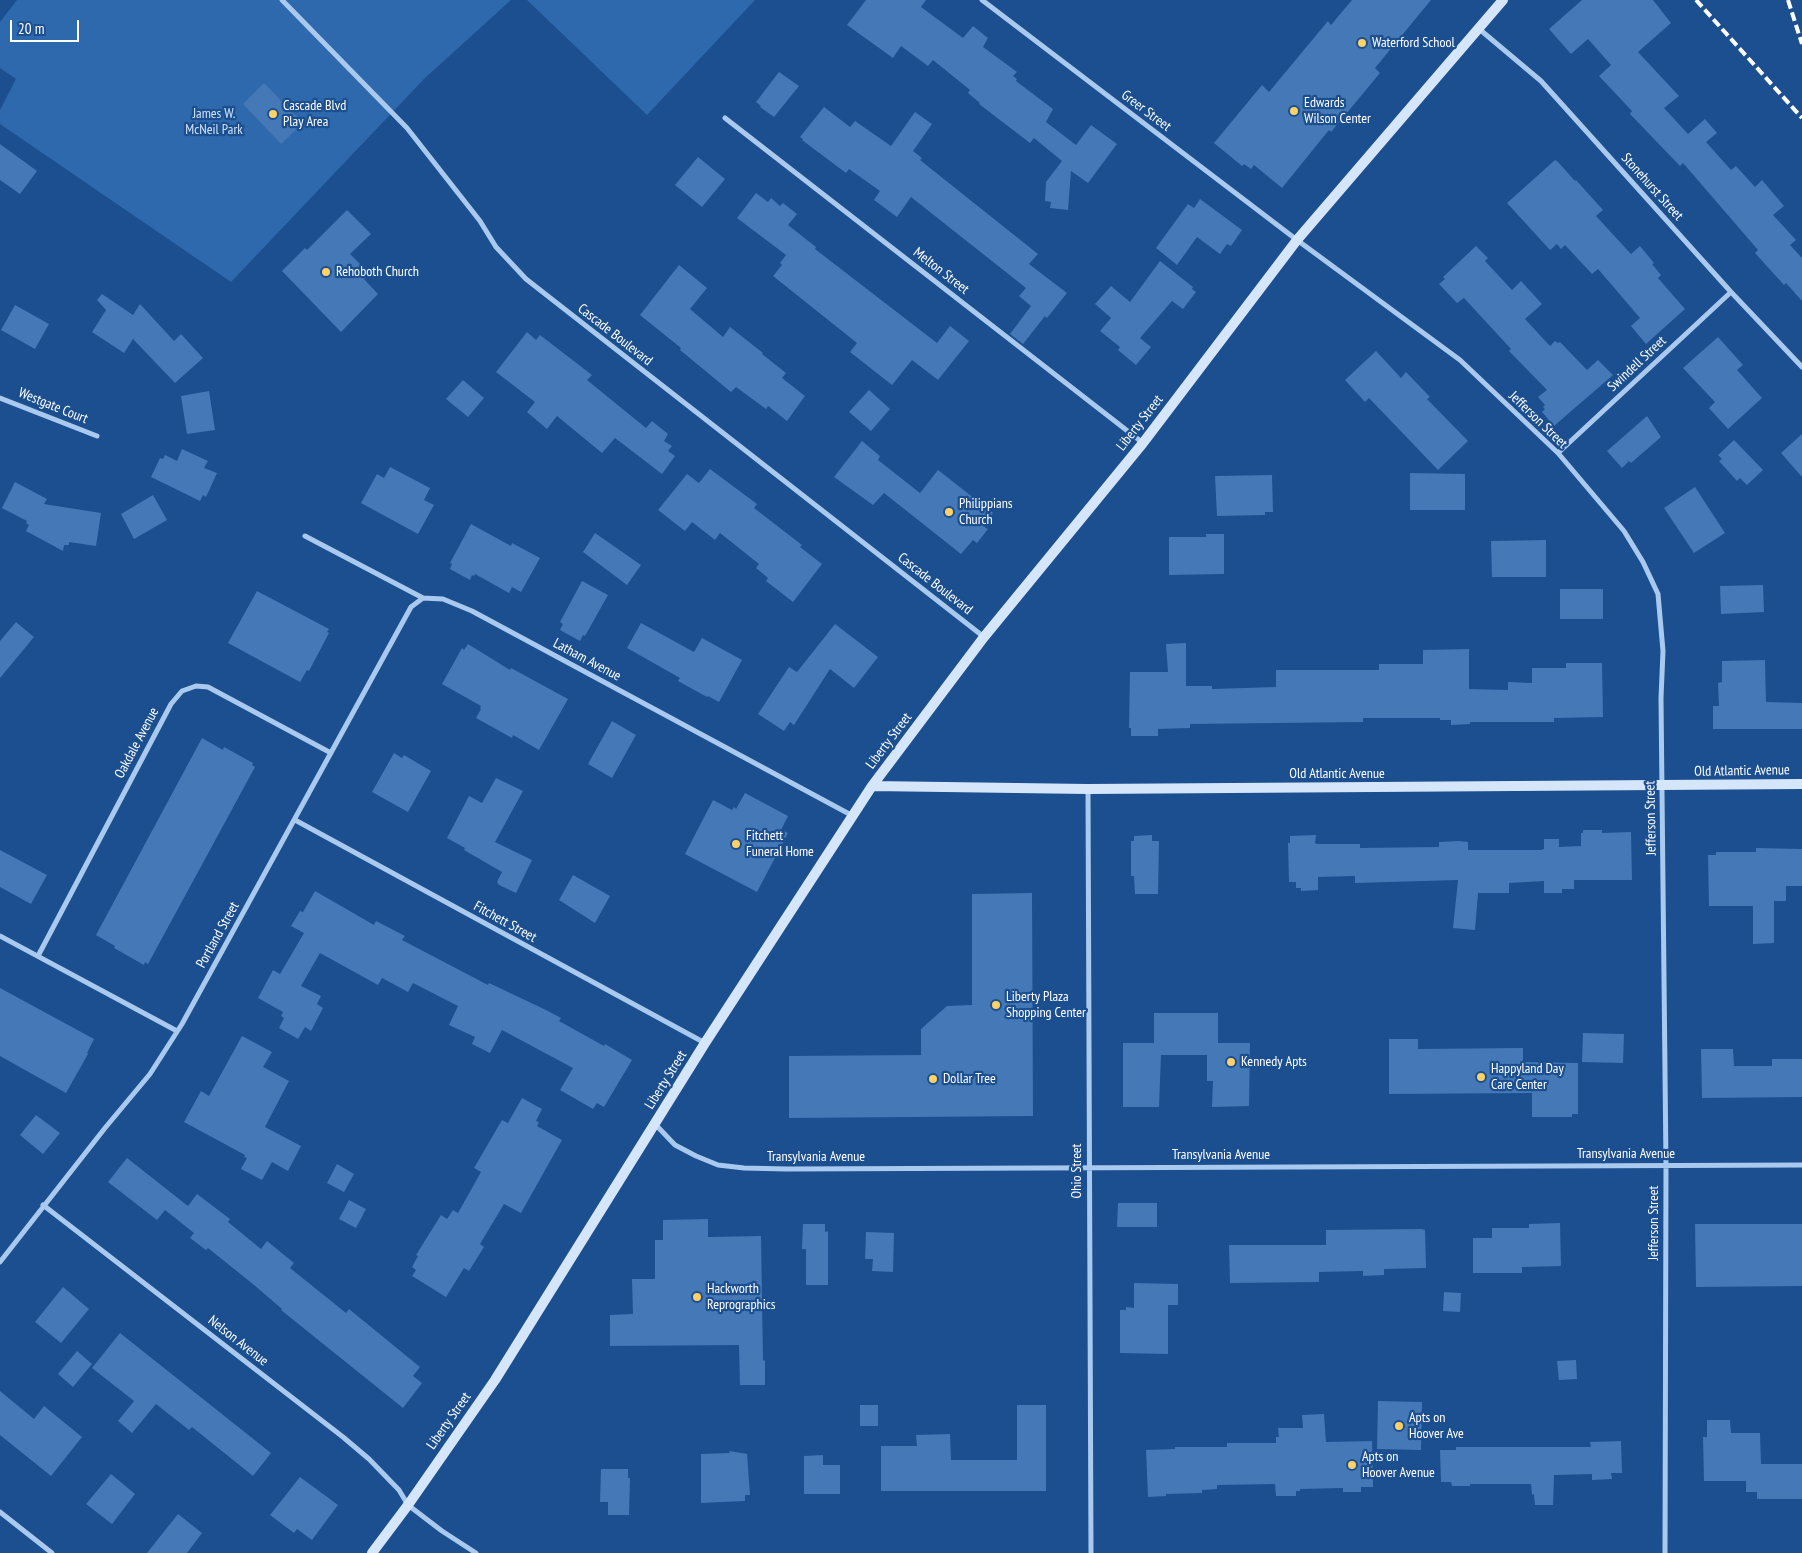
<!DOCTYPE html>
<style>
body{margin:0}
#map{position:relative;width:1802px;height:1553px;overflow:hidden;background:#1b4f8f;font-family:"PT Sans Narrow",sans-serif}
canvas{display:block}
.scale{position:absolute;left:10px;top:20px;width:69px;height:22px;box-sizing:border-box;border:2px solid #fff;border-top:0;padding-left:6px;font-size:15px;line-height:18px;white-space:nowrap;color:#fff;-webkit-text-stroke:4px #1b4f8f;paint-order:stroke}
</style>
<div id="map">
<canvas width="1802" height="1553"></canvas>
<div class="scale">20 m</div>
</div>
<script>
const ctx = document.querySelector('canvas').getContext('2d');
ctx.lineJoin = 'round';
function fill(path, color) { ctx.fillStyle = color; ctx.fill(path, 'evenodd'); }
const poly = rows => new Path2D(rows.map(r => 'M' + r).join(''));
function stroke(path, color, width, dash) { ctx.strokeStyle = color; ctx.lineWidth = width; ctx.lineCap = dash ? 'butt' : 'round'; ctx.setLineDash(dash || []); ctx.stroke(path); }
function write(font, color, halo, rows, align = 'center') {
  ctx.font = font + ' "PT Sans Narrow",sans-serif'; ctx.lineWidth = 4.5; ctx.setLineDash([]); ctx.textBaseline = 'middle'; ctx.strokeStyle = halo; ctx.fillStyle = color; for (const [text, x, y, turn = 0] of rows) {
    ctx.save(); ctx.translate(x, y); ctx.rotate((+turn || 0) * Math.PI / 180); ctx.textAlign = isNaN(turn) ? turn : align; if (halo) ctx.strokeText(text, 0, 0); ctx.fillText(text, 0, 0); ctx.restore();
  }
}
fill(poly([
 [17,0,511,0,424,79,231,282,0,124,0,110,16,79,0,68,0,22],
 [527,0,755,0,647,115]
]), '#2e69ad');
fill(poly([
 [866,0,926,0,921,7,963,38,973,26,988,38,983,47,1017,72,1013,76,1017,79,1016,81,1053,109,1046,122,1076,145,1091,125,1117,144,1088,183,1071,171,1068,210,1050,208,1051,202,1045,201,1046,182,1062,161,1034,138,1030,143,979,104,980,103,968,93,970,90,933,60,928,66,901,46,893,58,847,25],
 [1352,0,1431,0,1375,68,1380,73,1331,132,1329,130,1282,188,1254,165,1251,169,1244,164,1242,166,1214,143,1262,85,1269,92,1328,21,1331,25],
 [1582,0,1653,0,1671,23,1638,52,1679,96,1664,108,1688,134,1705,119,1717,133,1706,142,1731,170,1736,166,1755,187,1762,180,1784,206,1773,215,1796,240,1790,245,1802,258,1802,301,1786,283,1784,285,1755,253,1758,250,1683,163,1680,166,1630,114,1632,111,1599,76,1611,65,1588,39,1571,54,1549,29],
 [779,72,799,86,774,117,760,107,761,106,756,102],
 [264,83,303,123,281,144,243,104],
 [824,107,850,127,855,121,891,146,915,112,932,124,913,151,922,158,920,160,1038,254,1029,264,1067,293,1047,318,1045,316,1023,344,1010,334,1031,306,1019,296,1026,288,911,197,897,217,874,200,880,191,849,169,846,173,802,140,803,139,800,137],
 [0,144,37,171,20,194,0,180],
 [698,157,725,179,702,207,675,185],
 [1555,160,1558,162,1575,181,1576,180,1603,210,1596,216,1631,254,1640,246,1654,263,1652,264,1661,275,1658,278,1685,309,1646,344,1631,326,1640,318,1598,269,1592,274,1565,245,1561,249,1557,244,1550,250,1507,203],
 [756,193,768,202,771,198,780,206,783,203,797,214,788,225,816,247,815,249,937,343,950,326,969,341,938,380,912,360,892,385,850,352,857,343,773,276,782,265,780,263,786,255,737,218],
 [1200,199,1242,230,1231,246,1227,244,1220,254,1197,237,1177,265,1156,248,1188,204,1194,208],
 [347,210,371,234,350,254,369,273,364,279,378,294,341,332,282,271,305,248,307,250],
 [1476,246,1488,258,1485,261,1512,290,1521,281,1542,304,1525,319,1550,346,1555,341,1558,343,1560,342,1587,370,1598,360,1613,375,1554,426,1542,412,1545,409,1543,407,1545,405,1538,397,1547,390,1509,351,1511,349,1464,298,1457,303,1439,284,1445,279,1443,277],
 [1160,261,1193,287,1192,289,1196,292,1183,309,1172,301,1140,338,1151,347,1136,365,1118,350,1120,347,1100,331,1111,318,1095,304,1111,286,1130,302],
 [679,265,707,288,690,309,723,337,730,327,763,353,762,354,786,373,782,378,805,396,787,421,768,406,766,409,736,387,731,392,680,350,681,348,640,315],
 [102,294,133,315,140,304,174,341,181,334,203,358,175,383,133,339,124,353,92,332,106,310,97,300],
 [15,305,49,324,35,349,1,330],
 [527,332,536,340,540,335,592,375,587,380,646,428,652,421,668,434,664,441,672,446,668,451,675,456,662,474,615,438,602,453,557,416,547,429,527,412,535,402,496,372],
 [1718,337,1743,365,1737,370,1762,398,1728,429,1709,408,1715,402,1683,368],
 [1376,351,1401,378,1406,372,1430,397,1427,399,1468,441,1438,470,1369,398,1365,402,1345,380],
 [463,380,484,398,468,417,446,399],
 [869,390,890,409,871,431,849,412],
 [209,391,215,430,187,434,181,396],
 [1647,416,1661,437,1631,463,1629,461,1622,468,1607,451],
 [1802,434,1802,477,1781,453],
 [1734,440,1763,470,1747,485,1740,478,1737,481,1719,461,1722,459,1718,455],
 [862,441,880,456,878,460,920,493,938,470,993,513,983,526,988,529,977,543,973,540,961,554,884,493,873,505,834,477],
 [182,449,208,461,204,468,217,473,206,497,203,495,200,501,151,477,160,458,163,459,165,455,177,461],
 [390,467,430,488,424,500,434,505,418,534,361,503,377,474,384,478],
 [710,469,757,504,754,508,802,545,800,547,822,564,793,602,766,581,768,578,756,568,759,564,720,533,715,540,692,522,685,531,658,510,687,474,699,483],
 [1410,473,1465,474,1465,510,1410,510],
 [1272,475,1273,512,1265,512,1265,515,1217,516,1215,476],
 [15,482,47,499,44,504,101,513,96,546,69,542,69,545,64,545,63,551,26,531,29,525,26,523,27,521,2,508],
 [1695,487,1725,533,1694,553,1664,508],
 [153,495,167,520,134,539,121,514],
 [471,524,511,546,512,543,540,558,521,592,512,587,509,593,475,574,474,576,472,575,470,580,450,569,452,564,450,563],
 [595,533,641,565,627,585,583,552],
 [1206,534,1224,534,1224,574,1169,575,1169,537,1206,537],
 [1546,540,1546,577,1492,577,1491,541],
 [582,581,608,595,585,636,583,635,580,641,560,630,563,624,560,622],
 [1763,585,1764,612,1721,614,1720,586],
 [1560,589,1603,589,1603,619,1560,619],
 [257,591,329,629,327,632,329,633,309,671,307,670,300,682,228,643],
 [16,622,34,637,0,678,0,641],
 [641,623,694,652,702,638,742,660,719,702,708,696,707,697,678,681,680,678,627,648],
 [835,624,878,657,854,688,830,669,794,725,790,722,784,731,758,714,789,667,797,672],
 [1186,643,1186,686,1212,686,1212,689,1276,687,1276,670,1379,670,1379,664,1423,664,1423,650,1469,649,1469,689,1508,690,1508,682,1532,683,1532,668,1566,668,1566,663,1602,663,1603,717,1554,718,1554,722,1470,722,1470,724,1451,725,1451,720,1440,720,1440,718,1363,718,1363,722,1190,724,1190,728,1158,729,1158,736,1131,736,1131,728,1129,728,1130,672,1168,672,1166,644],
 [468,644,510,670,511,668,568,699,539,750,513,735,512,738,476,718,481,709,480,708,481,706,442,684,462,648,464,650],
 [1765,660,1766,702,1802,703,1802,729,1713,729,1713,706,1719,706,1718,683,1722,682,1722,661],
 [612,721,636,735,612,778,588,764],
 [202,738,223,750,224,747,253,763,252,765,255,767,148,964,145,962,144,965,114,948,115,946,96,935],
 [394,753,402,758,404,755,431,771,408,812,372,792],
 [496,778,523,791,495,842,532,860,516,893,499,885,497,882,502,872,464,850,465,848,447,838,469,796,482,803],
 [745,793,788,816,781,830,788,833,757,892,685,854,713,800,732,810,734,807,736,809],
 [1583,830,1602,830,1602,833,1631,832,1632,880,1574,880,1574,889,1562,889,1562,893,1544,893,1544,881,1509,883,1509,893,1478,893,1475,930,1453,928,1458,880,1355,883,1355,876,1318,877,1318,890,1301,891,1301,888,1296,888,1296,882,1289,882,1288,843,1290,843,1290,836,1316,835,1315,843,1317,844,1360,844,1360,848,1439,847,1439,842,1459,841,1468,842,1468,850,1541,850,1544,849,1544,839,1559,839,1559,847,1581,846,1581,833,1583,833],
 [1152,835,1152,841,1159,841,1158,894,1135,894,1134,876,1131,876,1131,841,1134,841,1134,836],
 [1756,848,1802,849,1802,886,1786,886,1786,901,1774,901,1774,943,1753,944,1753,906,1709,906,1708,855,1716,855,1716,852,1756,852],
 [0,850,47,875,31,904,0,887],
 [573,875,610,896,595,923,559,900],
 [315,891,374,925,376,921,405,936,402,940,488,985,489,983,546,1010,561,1018,559,1021,604,1046,605,1044,632,1060,604,1107,597,1103,593,1109,560,1090,573,1068,502,1030,490,1053,472,1044,475,1037,449,1025,458,1006,413,983,408,992,382,978,378,985,320,953,301,986,321,996,317,1004,323,1008,311,1031,305,1027,298,1039,279,1028,284,1018,281,1016,283,1012,258,998,273,970,280,974,304,933,291,926,300,911,303,912],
 [1032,893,1033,1116,789,1118,789,1056,921,1055,921,1029,947,1006,972,1005,972,894],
 [0,988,94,1039,87,1053,88,1054,66,1093,0,1056],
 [1154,1013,1218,1013,1218,1043,1250,1043,1249,1106,1212,1107,1213,1081,1207,1081,1207,1055,1161,1055,1159,1107,1123,1107,1123,1043,1154,1043],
 [1583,1033,1624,1034,1623,1063,1582,1062],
 [242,1036,272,1052,263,1067,289,1081,265,1127,301,1146,288,1171,272,1162,262,1180,241,1169,247,1158,244,1157,245,1155,184,1122,201,1091,209,1096],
 [1389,1039,1418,1039,1418,1049,1523,1048,1523,1062,1578,1063,1578,1114,1572,1114,1572,1117,1532,1117,1532,1093,1389,1094],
 [1701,1049,1733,1049,1734,1066,1772,1066,1772,1059,1802,1059,1802,1097,1702,1098],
 [522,1098,542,1109,536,1121,539,1122,537,1126,562,1140,521,1213,504,1204,480,1244,484,1247,469,1271,464,1268,446,1297,412,1276,416,1270,412,1267,418,1256,416,1255,441,1215,447,1219,453,1210,458,1213,481,1172,474,1168,502,1120,508,1123],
 [36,1115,60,1133,43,1154,20,1135],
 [127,1158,188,1206,197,1194,230,1219,228,1222,261,1249,267,1241,294,1263,290,1268,346,1313,349,1309,420,1367,413,1376,422,1383,403,1408,281,1310,282,1309,254,1285,208,1248,206,1250,190,1238,194,1233,165,1210,157,1220,108,1182],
 [337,1164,354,1174,344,1192,327,1183],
 [349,1200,366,1209,356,1228,339,1219],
 [1118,1203,1157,1203,1157,1227,1117,1227],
 [708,1219,708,1237,761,1236,763,1361,765,1360,765,1385,740,1385,739,1345,610,1346,610,1315,633,1314,632,1279,655,1279,655,1240,663,1240,663,1220],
 [1560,1223,1561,1266,1522,1267,1522,1273,1473,1273,1473,1238,1492,1238,1492,1228,1529,1228,1529,1224],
 [803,1224,825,1224,825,1232,828,1231,828,1285,806,1285,806,1249,802,1249],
 [1695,1224,1802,1224,1802,1286,1696,1287],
 [1422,1229,1425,1230,1426,1268,1384,1269,1384,1275,1363,1276,1363,1271,1319,1272,1319,1282,1230,1283,1229,1245,1326,1245,1326,1230],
 [866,1232,894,1233,893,1272,872,1271,873,1259,865,1259],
 [1134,1283,1178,1284,1178,1305,1168,1305,1168,1354,1120,1353,1120,1310,1126,1310,1126,1307,1134,1308],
 [63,1287,89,1309,61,1343,35,1322],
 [1444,1292,1461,1293,1460,1312,1443,1311],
 [120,1333,271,1453,253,1476,192,1427,189,1430,156,1404,132,1433,118,1421,134,1401,92,1368],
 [77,1351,92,1364,73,1387,58,1374],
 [1576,1360,1577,1379,1559,1380,1557,1361],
 [0,1391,34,1419,44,1406,82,1437,51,1476,0,1435],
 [1378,1401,1422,1402,1421,1450,1377,1449],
 [860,1405,878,1405,878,1426,860,1426],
 [1017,1405,1046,1405,1046,1491,881,1491,881,1446,917,1446,916,1435,950,1434,951,1460,1017,1460],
 [1324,1414,1326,1442,1372,1441,1373,1487,1361,1487,1361,1492,1343,1492,1343,1488,1300,1489,1300,1491,1296,1491,1296,1496,1276,1496,1275,1484,1217,1485,1217,1489,1202,1490,1202,1493,1166,1494,1166,1496,1148,1497,1146,1450,1175,1449,1175,1447,1227,1447,1227,1443,1276,1443,1276,1437,1279,1437,1278,1428,1303,1428,1302,1415],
 [1707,1420,1730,1420,1731,1433,1760,1433,1761,1464,1802,1464,1802,1499,1757,1499,1757,1492,1746,1492,1746,1481,1704,1481,1703,1437,1707,1437],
 [1621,1441,1622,1473,1611,1473,1612,1479,1592,1480,1592,1474,1554,1475,1553,1505,1535,1505,1534,1494,1532,1495,1531,1484,1470,1484,1470,1486,1452,1486,1451,1482,1441,1482,1440,1450,1456,1450,1456,1447,1591,1447,1590,1442],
 [729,1451,747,1454,750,1495,745,1495,745,1501,701,1503,701,1454,730,1453],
 [823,1455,823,1465,840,1465,840,1494,804,1494,804,1456],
 [601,1469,628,1469,628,1478,630,1478,629,1515,608,1515,608,1502,600,1502],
 [111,1474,135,1494,112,1524,86,1504],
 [300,1477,338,1505,312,1540,297,1529,294,1533,270,1515],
 [178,1514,202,1533,187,1553,147,1553]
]), '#4478b7');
stroke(poly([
 [282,0,407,128,480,221,496,247,526,279,984,637],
 [982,0,1297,240,1460,360,1558,453,1624,531,1643,562,1658,594,1663,651,1661,698,1666,1165,1665,1553],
 [1478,28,1541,81,1731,292,1802,367],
 [725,118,1143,443],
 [0,398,97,436],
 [1558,453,1731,292],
 [305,536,423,598,443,599,472,611,853,816],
 [1088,789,1091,1553],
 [295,820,705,1043],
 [0,936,177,1031],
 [38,956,171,704,182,691,196,686,208,687,331,753],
 [655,1124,675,1145,696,1156,718,1165,744,1168,786,1169,1802,1165],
 [43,1205,343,1437,369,1459,399,1490,408,1505,442,1531,476,1553],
 [0,1262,105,1128,150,1074,182,1024,411,607,423,598],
 [0,1512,52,1553]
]), '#a9c9ee', 5);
stroke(poly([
 [872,786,1088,789,1802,784],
 [372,1553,408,1505,495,1380,705,1043,872,786,984,637,1143,443,1297,240,1503,0]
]), '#d6e6fa', 10);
stroke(poly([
 [1696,0,1802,118],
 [1788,0,1802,44]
]), '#fff', 4, [9, 4]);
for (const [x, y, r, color] of [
 [1362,43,5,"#ffd166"],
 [1294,111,5,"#ffd166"],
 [273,114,5,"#ffd166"],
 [326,272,5,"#ffd166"],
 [949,512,5,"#ffd166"],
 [736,844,5,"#ffd166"],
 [996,1005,5,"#ffd166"],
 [1231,1062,5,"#ffd166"],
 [1481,1077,5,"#ffd166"],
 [933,1079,5,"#ffd166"],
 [697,1297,5,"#ffd166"],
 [1399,1426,5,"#ffd166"],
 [1352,1465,5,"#ffd166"]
]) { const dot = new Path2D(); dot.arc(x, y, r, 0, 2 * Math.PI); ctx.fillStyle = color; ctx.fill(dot); stroke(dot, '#1b4f8f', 2); }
write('14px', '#fff', '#1b4f8f', [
 ["Waterford School",1372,43],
 ["Edwards",1304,103],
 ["Wilson Center",1304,119],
 ["Cascade Blvd",283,106],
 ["Play Area",283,122],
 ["Rehoboth Church",336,272],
 ["Philippians",959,504],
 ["Church",959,520],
 ["Fitchett",746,836],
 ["Funeral Home",746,852],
 ["Liberty Plaza",1006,997],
 ["Shopping Center",1006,1013],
 ["Kennedy Apts",1241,1062],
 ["Happyland Day",1491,1069],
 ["Care Center",1491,1085],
 ["Dollar Tree",943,1079],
 ["Hackworth",707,1289],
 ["Reprographics",707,1305],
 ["Apts on",1409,1418],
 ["Hoover Ave",1409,1434],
 ["Apts on",1362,1457],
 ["Hoover Avenue",1362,1473]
], 'left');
write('14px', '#fff', '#1b4f8f', [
 ["Greer Street",1146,111,37],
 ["Stonehurst Street",1652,187,48],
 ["Melton Street",941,271,38],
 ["Cascade Boulevard",615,335,38],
 ["Swindell Street",1637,364,-43],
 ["Westgate Court",53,406,22],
 ["Jefferson Street",1538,420,44],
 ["Liberty Street",1140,423,-52],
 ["Cascade Boulevard",935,584,38],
 ["Latham Avenue",587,660,28],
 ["Liberty Street",889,741,-53],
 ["Oakdale Avenue",137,743,-62],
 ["Old Atlantic Avenue",1742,771,-1],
 ["Old Atlantic Avenue",1337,774],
 ["Jefferson Street",1651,818,-91],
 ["Fitchett Street",505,922,29],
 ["Portland Street",218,935,-61],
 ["Liberty Street",666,1080,-58],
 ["Transylvania Avenue",1626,1154],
 ["Transylvania Avenue",1221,1155],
 ["Transylvania Avenue",816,1157],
 ["Ohio Street",1077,1171,-90],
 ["Jefferson Street",1654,1223,-90],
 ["Nelson Avenue",238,1341,38],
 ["Liberty Street",449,1421,-55]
]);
write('14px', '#cfe3fa', '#1b4f8f', [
 ["James W.",214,114],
 ["McNeil Park",214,130]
]);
</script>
